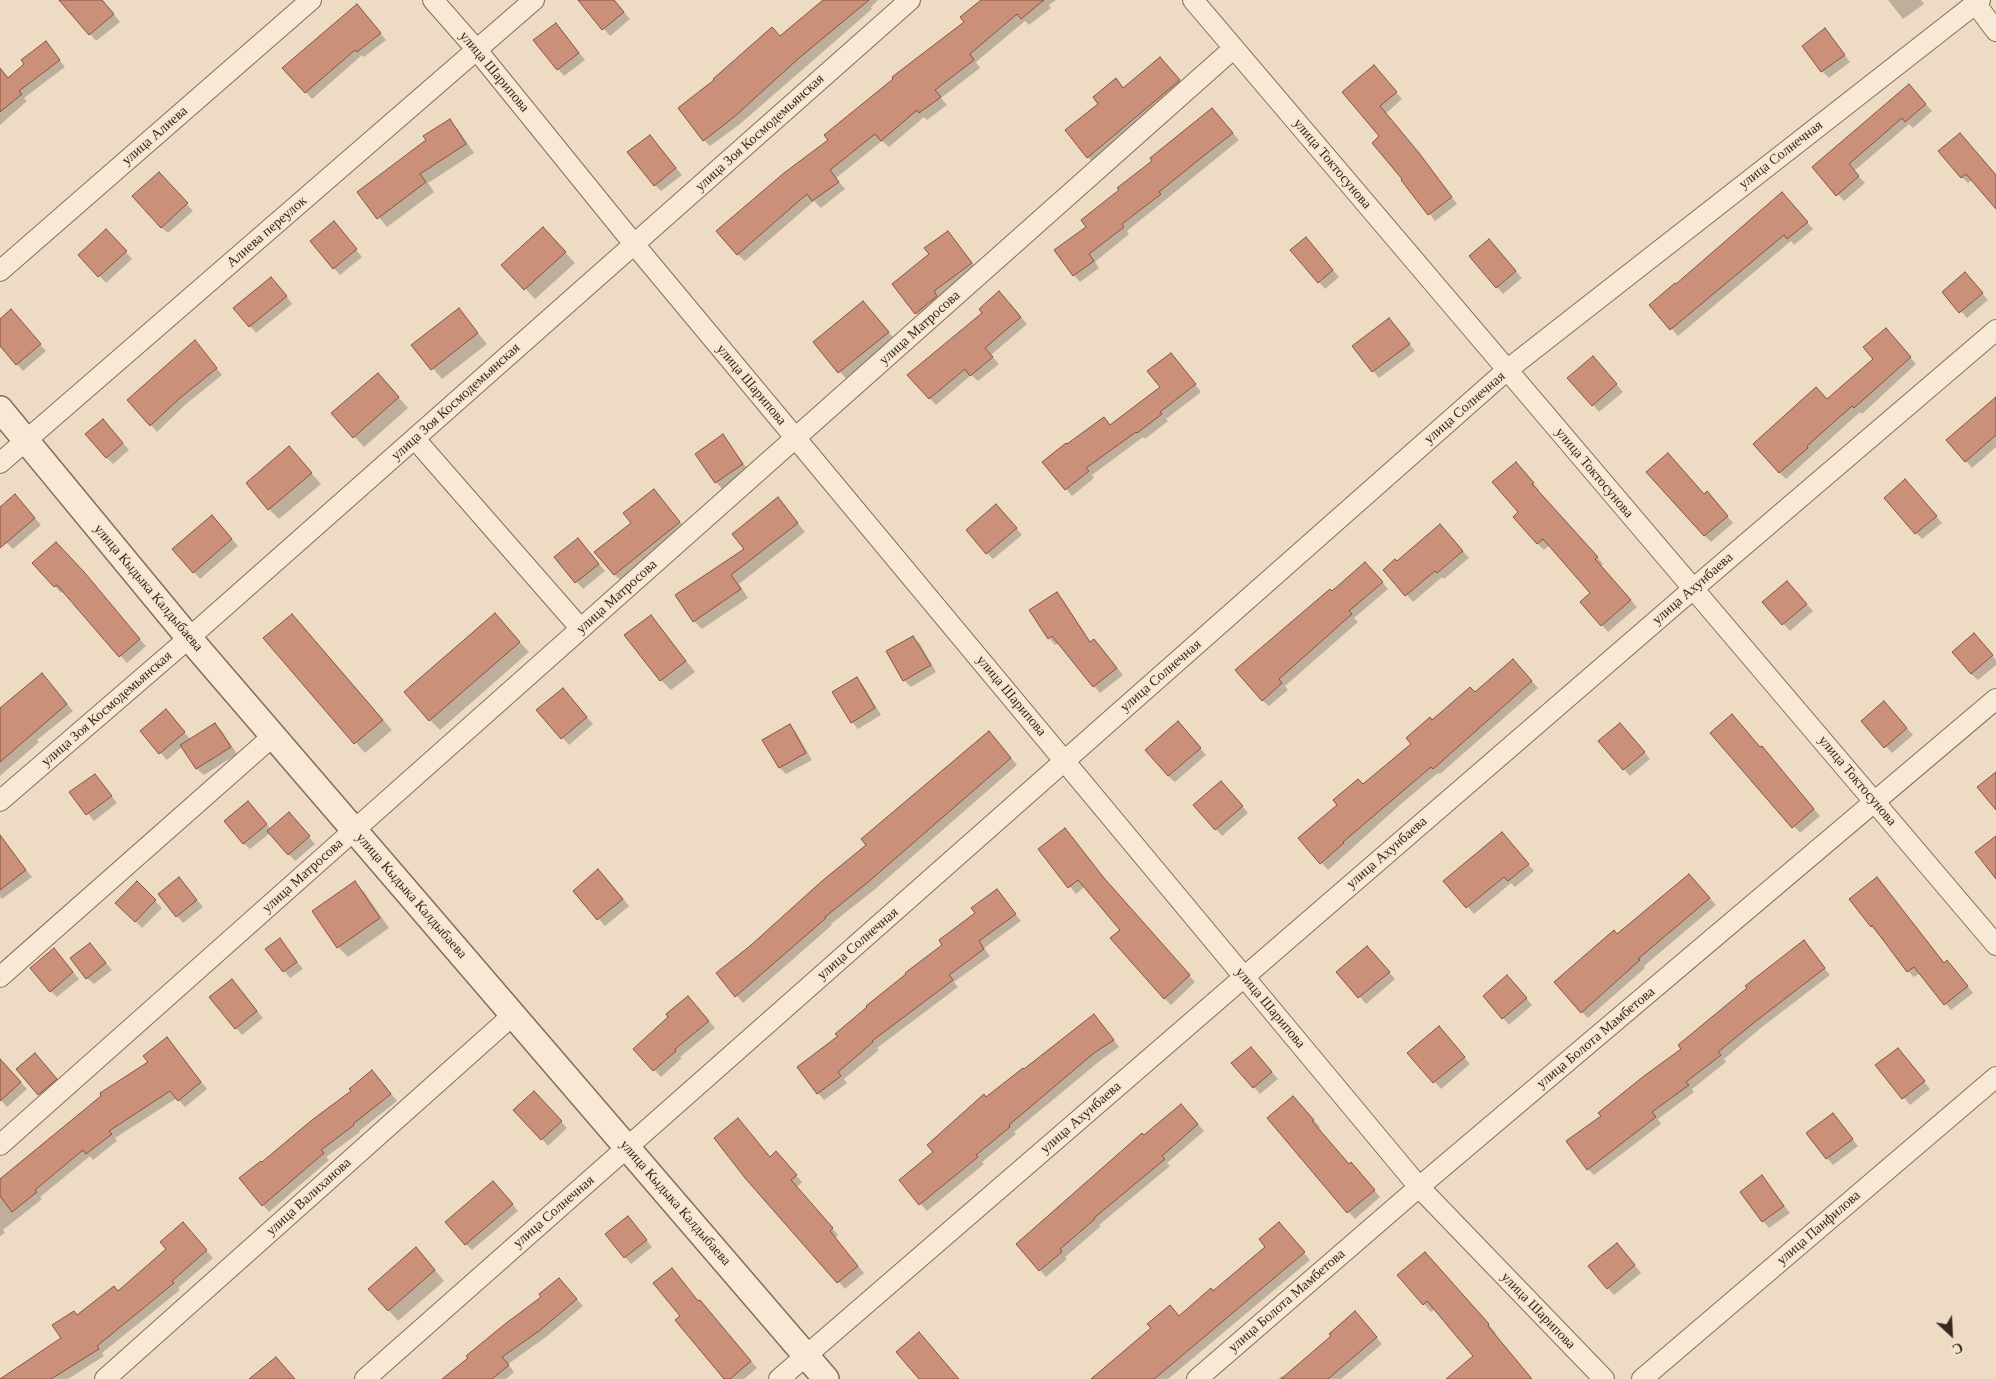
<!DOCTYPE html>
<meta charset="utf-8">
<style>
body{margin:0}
#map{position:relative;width:1996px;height:1379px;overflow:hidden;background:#eedbc3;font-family:Georgia,serif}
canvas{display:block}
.north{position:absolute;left:1926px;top:1309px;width:50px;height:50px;-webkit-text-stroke:4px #f5e6d2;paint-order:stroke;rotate:155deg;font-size:14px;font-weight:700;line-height:20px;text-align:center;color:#38271e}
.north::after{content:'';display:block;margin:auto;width:18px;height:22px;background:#38271e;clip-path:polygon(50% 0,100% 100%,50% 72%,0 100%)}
</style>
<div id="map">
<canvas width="1996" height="1379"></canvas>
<div class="north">С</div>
</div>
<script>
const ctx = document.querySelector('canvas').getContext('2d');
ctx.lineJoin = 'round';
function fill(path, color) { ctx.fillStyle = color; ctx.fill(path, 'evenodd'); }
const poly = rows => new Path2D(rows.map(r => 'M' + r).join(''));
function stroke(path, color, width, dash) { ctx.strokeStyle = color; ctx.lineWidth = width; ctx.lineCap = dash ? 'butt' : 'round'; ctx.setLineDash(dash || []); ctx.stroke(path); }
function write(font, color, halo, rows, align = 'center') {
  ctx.font = font + ' Georgia,serif'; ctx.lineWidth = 4; ctx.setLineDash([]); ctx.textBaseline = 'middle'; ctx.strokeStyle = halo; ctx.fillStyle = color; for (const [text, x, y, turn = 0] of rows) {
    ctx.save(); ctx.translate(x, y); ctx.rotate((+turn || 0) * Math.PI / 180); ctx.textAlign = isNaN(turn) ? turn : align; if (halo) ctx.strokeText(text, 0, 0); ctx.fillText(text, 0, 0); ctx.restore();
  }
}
fill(poly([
 [70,0,102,0,120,22,96,41,65,4],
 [582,0,614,0,630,19,610,36,580,1],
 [825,0,878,0,871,7,872,9,740,124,710,146,704,140,780,37],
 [984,0,1056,0,1049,5,1051,8,1029,25,1025,21,976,62,980,68,941,98,947,105,927,120,924,117,889,147,882,141,836,178,845,189,821,208,814,201,745,261,737,254,829,140,966,22],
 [1888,0,1921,0,1924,4,1903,19],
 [357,5,386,40,364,57,362,55,312,99,284,68],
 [556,24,585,60,564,76,558,69],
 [1825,30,1850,62,1829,78,1822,71],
 [46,43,65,67,24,98,27,101,0,125,0,85,26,64],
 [1167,65,1185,87,1094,164,1066,131,1100,104,1116,80,1124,89],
 [1380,73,1402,99,1385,114,1425,161,1457,204,1435,221,1403,180,1381,136,1344,93],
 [1915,92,1932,111,1913,128,1909,124,1854,171,1865,183,1844,201,1814,167],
 [1212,109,1239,140,1127,231,1129,234,1095,262,1099,268,1080,282,1074,275,1087,227,1154,161],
 [449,120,458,129,474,153,428,183,434,192,387,227,359,193,427,140],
 [1960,135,1996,176,1996,207,1973,180,1968,183,1962,177],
 [656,143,682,175,661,191,655,185],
 [166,180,193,211,168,233,161,227],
 [1789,200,1813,229,1794,245,1791,241,1678,336,1651,305],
 [340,230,362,257,340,275,311,241],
 [113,237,132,259,106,283,80,255],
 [553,239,575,263,535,299,503,265],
 [954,239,978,270,922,319,916,313],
 [1312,246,1339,277,1325,289,1319,282],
 [1496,247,1522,278,1503,294,1471,256],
 [1971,281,1988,300,1967,318,1944,292],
 [278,285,292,304,256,333,235,308],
 [1006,300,1027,324,991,355,999,364,978,381,971,375,936,405,909,375],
 [863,303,898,343,849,382,815,343],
 [459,310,487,344,442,379,413,345],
 [17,318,46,351,23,371,0,345,0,320],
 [1389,319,1415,351,1379,378,1354,346],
 [1892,336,1916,364,1862,414,1860,412,1786,479,1779,472,1827,401,1875,359],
 [201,348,222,375,186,404,157,432,151,425],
 [1177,361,1201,392,1166,419,1168,421,1145,439,1143,437,1092,475,1094,478,1072,496,1044,462,1111,426,1161,387],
 [1599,364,1623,392,1599,412,1593,405],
 [388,385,408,408,364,447,333,414],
 [1996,399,1996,447,1972,468,1966,461],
 [109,427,129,450,113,464,106,457],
 [723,436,749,471,722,489,716,482],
 [289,448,321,484,279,519,269,509],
 [1522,470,1539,490,1538,491,1603,564,1601,566,1637,607,1608,632,1602,625,1591,593,1550,545,1544,550,1537,543,1520,512],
 [1912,487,1942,523,1922,539,1916,533],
 [654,491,686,529,621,581,614,574,633,523],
 [1704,495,1713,499,1733,523,1711,542,1704,535],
 [778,499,805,532,739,584,748,598,702,629,694,621,746,549],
 [21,502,41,525,13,549,0,536,0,509],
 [1003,512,1022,535,993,559,987,553],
 [218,523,238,546,200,579,174,549],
 [1446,532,1469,558,1444,579,1442,577,1413,602,1385,570],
 [584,546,605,571,583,589,556,557],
 [62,551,146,646,127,663,64,591,61,593,34,563],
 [1372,570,1388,589,1354,618,1358,622,1285,686,1288,690,1269,706,1262,700,1332,592],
 [1793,589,1813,611,1790,631,1764,602],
 [1057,594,1063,600,1091,643,1100,647,1123,675,1100,693,1059,643,1055,645,1049,638],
 [650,617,660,627,695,672,671,690,661,680],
 [301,625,392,730,365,753,265,638],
 [504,625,529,652,440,730,430,720],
 [913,637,920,644,936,672,911,687,904,680,888,652],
 [1980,641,1996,660,1996,665,1978,680,1971,674],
 [1519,667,1538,688,1440,774,1438,773,1401,804,1328,870,1300,839,1412,744,1433,721,1475,693],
 [857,679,863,685,881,715,858,729,852,722],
 [48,681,73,711,37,740,39,742,0,776,0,711],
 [569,696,593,724,569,745,538,710],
 [1890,709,1913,735,1892,753,1863,721],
 [172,718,191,740,215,724,222,731,237,754,204,775,197,769,183,746,167,760,142,732],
 [790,726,796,732,812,760,786,774,780,768],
 [1184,729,1206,755,1175,782,1168,776],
 [1627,731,1650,759,1630,776,1600,741],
 [1712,733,1761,748,1768,754,1820,816,1800,833],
 [996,739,1017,765,874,890,831,924,832,925,743,1003,718,973],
 [95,775,117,803,94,821,71,792],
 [1228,789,1248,813,1222,836,1216,829],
 [248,803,271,829,295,820,315,844,295,861,270,833,250,849,243,843],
 [1065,830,1110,886,1195,982,1171,1005,1164,998,1122,930,1085,886,1076,894,1040,849],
 [1508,840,1534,871,1515,887,1511,883,1474,914,1445,881],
 [9,849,32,877,2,899,0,897,0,856],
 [605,877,629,906,605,926,574,891],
 [179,879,203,907,183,923,177,916],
 [1696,882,1716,905,1644,966,1645,968,1588,1018,1582,1012,1618,936],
 [137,883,162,908,142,928,117,903],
 [355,883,365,893,389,928,348,957,338,947],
 [1883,885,1945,964,1947,962,1954,968,1973,993,1951,1010,1920,973,1914,977,1908,971,1871,926],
 [997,891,1021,921,984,948,990,956,954,982,958,987,877,1048,879,1050,844,1079,847,1083,824,1100,818,1093,839,1037,944,945],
 [280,940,303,969,290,978,267,949],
 [1804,942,1830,975,1762,1027,1724,1059,1726,1062,1692,1089,1694,1092,1658,1119,1661,1124,1594,1175,1588,1169,1603,1116,1683,1049],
 [90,944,112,970,94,984,87,978],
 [1367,947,1395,979,1366,1004,1338,972],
 [60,956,79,979,57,997,51,991],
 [232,980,263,1018,242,1035,236,1028],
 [1514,983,1532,1005,1509,1025,1503,1018],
 [688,997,715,1028,680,1057,682,1058,661,1077,635,1049],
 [1100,1022,1119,1047,1101,1060,1014,1132,1016,1134,982,1162,984,1164,927,1211,900,1180,935,1152,986,1098,1024,1071],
 [1445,1034,1470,1064,1441,1089,1409,1053],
 [173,1046,207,1089,185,1107,177,1098,115,1138,117,1141,93,1160,90,1156,40,1197,42,1199,3,1230,5,1233,0,1236,0,1181],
 [1898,1049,1930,1089,1910,1105,1877,1065],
 [1257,1055,1278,1079,1260,1094,1233,1063],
 [42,1061,62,1086,45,1101,18,1069],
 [0,1066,9,1070,27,1089,7,1107,0,1099],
 [379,1078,397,1101,359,1131,360,1132,326,1157,329,1160,269,1212,263,1205,262,1164],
 [540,1099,567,1128,548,1146,542,1139],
 [1300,1104,1320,1127,1318,1129,1349,1166,1358,1171,1380,1197,1355,1219,1269,1118],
 [1187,1112,1204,1131,1167,1163,1170,1166,1099,1225,1101,1226,1065,1257,1067,1259,1046,1277,1018,1244,1144,1137],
 [1833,1114,1858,1146,1833,1165,1827,1158],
 [770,1158,782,1159,802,1182,797,1187,838,1235,835,1238,864,1273,845,1289,746,1177],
 [1762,1177,1790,1213,1769,1228,1763,1221],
 [500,1189,518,1211,472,1250,466,1244],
 [634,1225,652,1247,631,1264,625,1257],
 [189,1230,213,1258,178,1288,180,1290,102,1353,104,1356,68,1379,8,1379,63,1339,78,1316,118,1292],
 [1285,1230,1310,1260,1168,1379,1090,1379,1214,1293],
 [1623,1251,1641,1273,1614,1295,1608,1288],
 [426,1259,444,1281,398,1321,370,1289],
 [1432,1261,1496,1333,1494,1334,1532,1379,1452,1379,1475,1356,1435,1309,1431,1312,1424,1304],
 [565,1286,583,1306,546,1337,508,1364,514,1372,506,1379,444,1379],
 [699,1302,706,1308,757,1368,744,1379,725,1379,681,1316],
 [1361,1319,1382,1344,1341,1379,1278,1379,1282,1376,1284,1378]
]), '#0003');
const building = poly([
 [59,0,102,0,114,14,89,35,59,0],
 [578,0,614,0,624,12,602,30,578,0],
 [823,0,869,0,799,58,734,117,703,141,678,108,714,80,713,79,772,27,780,36,823,0],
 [981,0,1044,0,1021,19,1017,14,970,54,974,60,935,90,941,97,919,113,917,110,881,141,875,134,830,170,839,182,812,201,807,194,737,255,716,231,784,173,828,140,824,135,893,79,892,77,964,22,960,17,981,0],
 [357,4,381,33,357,52,355,50,305,93,282,68,357,4],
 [556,23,579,53,557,70,533,40,556,23],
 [1825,28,1845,55,1821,72,1802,46,1825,28],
 [46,41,60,60,19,91,22,94,0,112,0,68,8,78,24,64,21,60,46,41],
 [1160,57,1180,80,1087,158,1065,130,1098,104,1093,97,1116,78,1123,88,1160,57],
 [1374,65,1397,92,1380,106,1419,153,1452,197,1428,215,1401,180,1402,179,1372,143,1379,136,1342,92,1374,65],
 [1909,84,1926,104,1905,122,1902,118,1849,164,1859,176,1836,196,1812,167,1909,84],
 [1212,108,1233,133,1201,158,1159,192,1161,194,1122,224,1124,227,1089,254,1094,261,1073,276,1054,250,1086,227,1081,220,1119,190,1117,188,1152,161,1150,158,1212,108],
 [450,119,466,144,420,174,426,182,377,219,357,192,426,140,423,136,450,119],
 [1960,133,1996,175,1996,209,1966,174,1961,178,1938,151,1960,133],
 [650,135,676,168,654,186,627,152,650,135],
 [159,172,188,203,161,228,132,196,159,172],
 [1782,192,1808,222,1787,239,1784,235,1670,330,1649,305,1675,283,1676,284,1782,192],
 [334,221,357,249,333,269,310,241,334,221],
 [543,227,566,252,524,290,501,265,543,227],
 [106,229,127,251,98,277,78,255,106,229],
 [948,231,972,263,934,291,937,296,915,314,892,284,929,254,924,248,948,231],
 [1306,237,1333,270,1318,283,1290,250,1306,237],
 [1489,239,1516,271,1496,288,1469,256,1489,239],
 [1965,272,1983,293,1959,313,1942,292,1965,272],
 [271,277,287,296,249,327,233,308,271,277],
 [999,291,1021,317,985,348,993,357,970,376,965,369,929,399,907,375,982,313,979,309,999,291],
 [863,301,889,332,838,373,813,342,863,301],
 [459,308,478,333,431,370,411,345,459,308],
 [11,309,41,344,16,365,0,346,0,319,11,309],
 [1389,318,1410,344,1372,372,1352,346,1389,318],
 [1886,328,1911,357,1854,408,1852,406,1807,446,1808,448,1779,473,1753,444,1816,387,1827,399,1873,359,1863,347,1886,328],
 [195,340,217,368,180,398,150,426,127,400,195,340],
 [1171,353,1196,384,1160,412,1162,414,1137,433,1136,432,1086,468,1089,471,1065,490,1042,462,1066,443,1067,444,1104,417,1110,425,1160,387,1147,371,1171,353],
 [1593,356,1617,384,1592,406,1567,378,1593,356],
 [378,373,399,397,353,438,331,413,378,373],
 [1996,397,1996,435,1965,462,1946,440,1996,397],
 [103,419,123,443,106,458,85,434,103,419],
 [723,434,743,464,715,483,695,454,723,434],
 [289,446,312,473,268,510,246,483,289,446],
 [1668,453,1704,494,1707,491,1728,516,1704,536,1646,472,1668,453],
 [1516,462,1534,483,1532,484,1598,557,1595,559,1631,600,1601,626,1580,602,1590,593,1543,539,1537,544,1513,517,1518,512,1492,482,1516,462],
 [1905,479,1937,516,1915,534,1884,498,1905,479],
 [654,489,680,522,614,575,594,552,631,523,623,513,654,489],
 [15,494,35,518,0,548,0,507,15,494],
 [778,497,798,523,731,575,741,589,693,622,675,595,744,549,732,534,778,497],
 [996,504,1017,528,986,554,966,530,996,504],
 [212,515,232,539,193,573,172,549,212,515],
 [1440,524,1463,551,1437,573,1435,571,1405,596,1383,570,1395,559,1397,561,1440,524],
 [578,538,599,564,575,583,554,557,578,538],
 [56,542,85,573,140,639,119,657,57,585,54,587,32,563,56,542],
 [1365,562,1383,582,1349,611,1352,614,1279,679,1282,683,1262,701,1235,670,1330,589,1332,591,1365,562],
 [1787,581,1807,604,1782,625,1762,602,1787,581],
 [1057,592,1090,642,1094,639,1117,668,1093,687,1052,636,1048,639,1029,610,1057,592],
 [495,613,520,642,429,721,404,692,495,613],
 [292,614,383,720,354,744,263,638,292,614],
 [651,615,686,661,660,681,624,635,651,615],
 [1974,633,1993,655,1971,674,1952,652,1974,633],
 [913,636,931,665,903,681,886,651,913,636],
 [1513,659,1532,681,1433,769,1431,767,1343,842,1344,843,1320,864,1298,838,1337,805,1333,800,1358,779,1363,784,1411,744,1406,738,1430,717,1432,720,1470,687,1475,692,1513,659],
 [42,673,67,704,0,762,0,708,42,673],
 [857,677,875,708,851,723,832,692,857,677],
 [563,688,587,717,561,739,536,710,563,688],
 [1884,701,1907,728,1884,748,1861,721,1884,701],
 [166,709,185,732,159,754,140,731,166,709],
 [1732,714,1760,747,1762,746,1814,809,1792,828,1710,733,1732,714],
 [1178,721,1201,748,1168,776,1145,750,1178,721],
 [215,723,231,747,196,769,180,745,215,723],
 [1620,723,1645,752,1623,770,1598,741,1620,723],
 [790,724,806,753,779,768,762,740,790,724],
 [989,731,1011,758,867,883,825,917,826,918,735,997,716,973,750,946,822,881,866,845,861,839,989,731],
 [1996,772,1996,810,1977,787,1996,772],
 [95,774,112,796,86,815,69,792,95,774],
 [1221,781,1243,806,1215,830,1193,805,1221,781],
 [248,801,267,824,243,844,224,821,248,801],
 [289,812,310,836,288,855,267,831,289,812],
 [1065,828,1104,878,1190,975,1164,999,1110,938,1120,930,1078,880,1068,888,1038,849,1065,828],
 [1502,832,1529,864,1508,881,1504,877,1466,908,1443,881,1502,832],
 [0,835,26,870,0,890,0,835],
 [1996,836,1996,879,1975,852,1996,836],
 [598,869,623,899,597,920,573,891,598,869],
 [1689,874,1710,898,1638,959,1640,960,1581,1013,1554,982,1614,930,1617,934,1689,874],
 [179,877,197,900,176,917,158,894,179,877],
 [1877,877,1944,963,1947,960,1968,986,1944,1005,1914,967,1907,972,1872,925,1871,927,1849,899,1877,877],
 [137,881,156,900,135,922,115,903,137,881],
 [355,881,380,918,337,948,312,911,355,881],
 [997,889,1016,914,979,941,984,949,949,975,953,980,872,1041,873,1042,838,1072,841,1076,817,1094,797,1067,838,1036,835,1034,867,1007,866,1006,906,974,905,973,942,945,939,940,975,913,971,908,997,889],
 [280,938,297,962,283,972,265,949,280,938],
 [1804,940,1825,968,1756,1021,1718,1052,1721,1055,1686,1082,1689,1085,1652,1112,1656,1117,1587,1170,1566,1141,1601,1116,1598,1113,1644,1076,1681,1049,1678,1045,1747,988,1745,986,1804,940],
 [90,943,106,963,86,979,70,958,90,943],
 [1367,946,1390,972,1358,998,1336,972,1367,946],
 [54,948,73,972,50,992,30,968,54,948],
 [1507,975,1527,998,1502,1019,1483,996,1507,975],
 [232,979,257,1011,235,1029,209,997,232,979],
 [688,996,709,1021,675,1049,676,1051,653,1071,633,1049,668,1017,666,1014,688,996],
 [1094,1014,1114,1040,1094,1053,1009,1125,1010,1127,976,1155,978,1157,919,1205,899,1180,933,1152,927,1145,984,1094,986,1097,1023,1068,1024,1069,1094,1014],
 [1439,1026,1465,1057,1433,1083,1407,1053,1439,1026],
 [167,1037,201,1082,178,1101,170,1091,109,1131,112,1134,86,1154,83,1150,35,1190,37,1192,12,1212,0,1196,0,1179,101,1096,100,1093,148,1062,143,1056,167,1037],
 [1251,1047,1272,1072,1253,1088,1231,1063,1251,1047],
 [1898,1048,1925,1081,1902,1099,1875,1065,1898,1048],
 [35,1053,57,1079,38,1095,16,1069,35,1053],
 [0,1059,21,1082,0,1101,0,1059],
 [372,1070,391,1094,353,1124,354,1125,321,1150,324,1153,262,1206,239,1178,261,1161,262,1162,312,1120,351,1091,349,1089,372,1070],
 [534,1091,562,1121,541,1140,513,1110,534,1091],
 [1293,1096,1314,1120,1312,1121,1349,1164,1351,1162,1375,1190,1347,1213,1267,1118,1293,1096],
 [1181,1104,1198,1124,1162,1156,1165,1159,1094,1218,1095,1219,1060,1249,1062,1252,1039,1271,1016,1244,1142,1133,1144,1135,1181,1104],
 [1833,1113,1853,1139,1826,1159,1806,1133,1833,1113],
 [738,1118,770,1157,776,1151,797,1175,791,1180,833,1228,830,1231,858,1266,837,1283,745,1178,714,1138,738,1118],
 [1762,1175,1784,1206,1762,1222,1740,1192,1762,1175],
 [493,1181,513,1204,465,1245,445,1222,493,1181],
 [628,1216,647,1240,624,1258,605,1234,628,1216],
 [183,1222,207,1250,172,1281,174,1283,97,1346,99,1349,51,1379,0,1379,61,1338,52,1325,74,1311,77,1315,114,1286,118,1291,166,1249,160,1242,183,1222],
 [1279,1222,1305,1252,1178,1359,1154,1379,1091,1379,1151,1328,1147,1324,1170,1305,1179,1316,1211,1288,1213,1291,1265,1247,1259,1239,1279,1222],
 [1617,1243,1635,1265,1607,1289,1588,1266,1617,1243],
 [416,1247,435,1270,388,1311,368,1289,416,1247],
 [1425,1252,1489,1324,1488,1326,1532,1379,1446,1379,1473,1356,1427,1301,1423,1305,1397,1275,1425,1252],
 [672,1268,698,1301,700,1300,751,1361,730,1379,724,1379,675,1320,680,1316,653,1283,672,1268],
 [559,1278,577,1299,539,1331,502,1357,509,1365,492,1379,442,1379,468,1358,466,1356,505,1324,541,1297,539,1294,559,1278],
 [1355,1311,1377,1337,1328,1379,1281,1379,1331,1336,1329,1334,1355,1311],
 [919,1332,959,1379,919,1379,896,1352,919,1332],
 [276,1357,295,1379,249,1379,276,1357]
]);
fill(building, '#cb9079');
stroke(building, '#875240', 1);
const minor = poly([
 [433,0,476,49,634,244,1419,1187,1604,1379],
 [1193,0,1996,945],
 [1975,3,1996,31],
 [0,271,311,0],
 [415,439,581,629],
 [0,463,534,0],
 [0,801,189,638,910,0],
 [0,977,273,736],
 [0,1145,1234,48],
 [105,1379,513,1015],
 [365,1379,1507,370,1980,0],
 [779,1379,1693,589,1996,330],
 [1197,1379,1419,1187,1996,699],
 [1642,1379,1996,1077]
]);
const tertiary = poly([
 [0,409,189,638,826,1379]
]);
stroke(minor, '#886c5a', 22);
stroke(tertiary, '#886c5a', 28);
stroke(minor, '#f8e9d6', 20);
stroke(tertiary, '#f8e9d6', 25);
write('14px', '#38271e', '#f5e6d2', [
 ["улица Шарипова",494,72,50],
 ["улица Зоя Космодемьянская",760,133,-42],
 ["улица Алиева",155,136,-41],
 ["улица Солнечная",1781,155,-38],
 ["улица Токтосунова",1332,164,50],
 ["Алиева переулок",267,232,-41],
 ["улица Матросова",920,328,-42],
 ["улица Шарипова",751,385,50],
 ["улица Зоя Космодемьянская",456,402,-42],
 ["улица Солнечная",1465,408,-41],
 ["улица Токтосунова",1594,473,50],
 ["улица Кыдыка Калдыбаева",148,588,50],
 ["улица Ахунбаева",1693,589,-41],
 ["улица Матросова",617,597,-42],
 ["улица Солнечная",1161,676,-41],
 ["улица Шарипова",1011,696,50],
 ["улица Зоя Космодемьянская",107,709,-41],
 ["улица Токтосунова",1857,781,50],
 ["улица Ахунбаева",1387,853,-41],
 ["улица Матросова",303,876,-42],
 ["улица Кыдыка Калдыбаева",411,896,49],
 ["улица Солнечная",858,944,-41],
 ["улица Шарипова",1270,1008,50],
 ["улица Болота Мамбетова",1596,1038,-40],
 ["улица Ахунбаева",1081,1118,-41],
 ["улица Валиханова",309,1197,-42],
 ["улица Кыдыка Калдыбаева",675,1203,49],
 ["улица Солнечная",554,1212,-41],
 ["улица Панфилова",1819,1228,-41],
 ["улица Болота Мамбетова",1287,1301,-41],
 ["улица Шарипова",1538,1311,46]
]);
</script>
